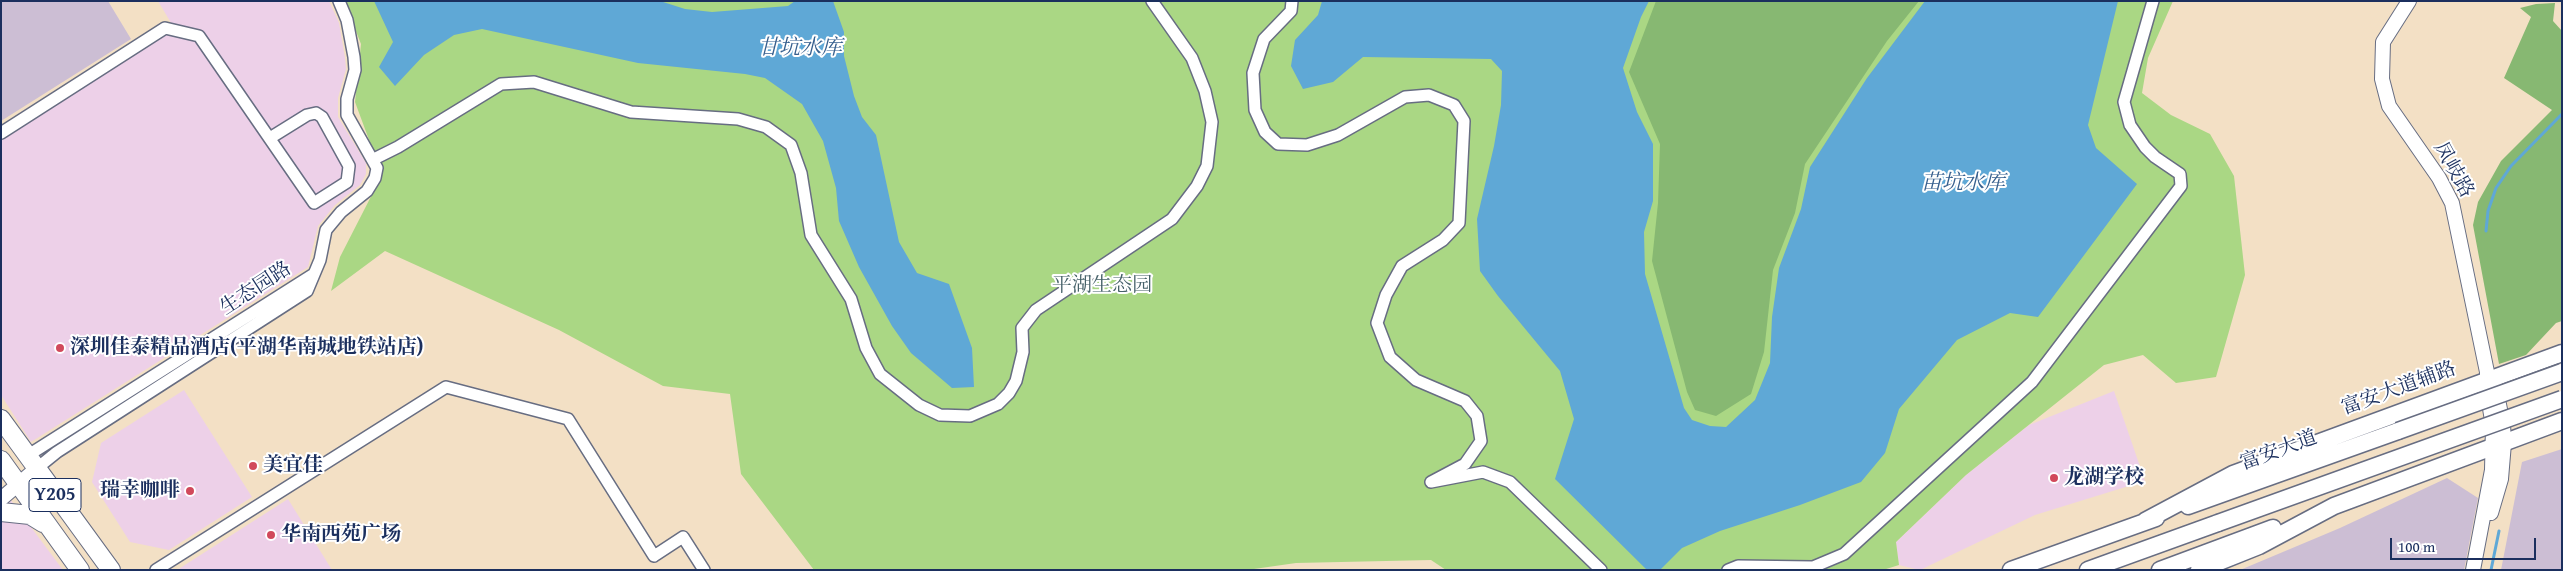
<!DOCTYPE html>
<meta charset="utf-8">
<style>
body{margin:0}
#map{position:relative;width:2563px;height:571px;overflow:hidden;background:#f3e0c5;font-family:"Gentium Book Plus",serif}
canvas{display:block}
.frame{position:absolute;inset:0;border:2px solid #1b2f5e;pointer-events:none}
.scale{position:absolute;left:2390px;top:538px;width:146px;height:22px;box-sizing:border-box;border:2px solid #1b2f5e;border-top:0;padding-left:6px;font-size:15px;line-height:18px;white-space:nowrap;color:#1b2f5e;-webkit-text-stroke:4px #fff;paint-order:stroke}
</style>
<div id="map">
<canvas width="2563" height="571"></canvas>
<div class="frame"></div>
<div class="scale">100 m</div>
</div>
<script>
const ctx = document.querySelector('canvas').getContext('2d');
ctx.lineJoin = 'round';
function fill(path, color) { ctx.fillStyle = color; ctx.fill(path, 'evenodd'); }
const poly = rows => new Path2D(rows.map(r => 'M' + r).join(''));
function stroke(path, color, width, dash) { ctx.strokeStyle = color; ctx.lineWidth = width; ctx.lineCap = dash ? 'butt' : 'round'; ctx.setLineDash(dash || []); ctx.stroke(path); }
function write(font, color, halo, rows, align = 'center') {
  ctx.font = font + ' "Gentium Book Plus","Noto Serif SC",serif'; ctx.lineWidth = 4; ctx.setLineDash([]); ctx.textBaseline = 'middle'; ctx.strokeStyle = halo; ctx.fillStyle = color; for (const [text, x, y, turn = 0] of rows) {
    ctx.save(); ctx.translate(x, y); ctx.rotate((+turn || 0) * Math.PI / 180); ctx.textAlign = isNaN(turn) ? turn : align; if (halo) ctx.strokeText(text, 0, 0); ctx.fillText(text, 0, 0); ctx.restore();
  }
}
fill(poly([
 [158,1,329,1,339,23,345,58,346,69,338,98,338,117,366,163,366,174,360,185,335,205,318,226,308,267,31,442,1,395,1,138,174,28],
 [184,390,252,497,169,550,130,542,92,482,101,443],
 [2114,391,2145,481,2035,515,1920,570,1899,565,1896,542,1966,475,2029,425],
 [1,487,63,570,1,570],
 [288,499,332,570,177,570]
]), '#edd0e8');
fill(poly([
 [1,1,108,1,131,39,1,121],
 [2562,449,2562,570,2501,570,2522,462],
 [2447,478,2478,498,2464,570,2240,570,2340,528]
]), '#ccbed4');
fill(poly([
 [344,1,2173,1,2148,58,2142,93,2171,115,2210,134,2234,176,2245,275,2216,377,2176,383,2143,355,2104,365,1966,475,1896,542,1899,565,1883,570,1446,570,1431,560,1296,563,1247,570,814,570,741,474,730,394,663,386,559,330,385,251,331,291,340,257,382,175,355,102,361,44]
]), '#aad784');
fill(poly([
 [1656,1,1919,1,1887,41,1805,164,1795,213,1773,270,1764,352,1751,394,1716,416,1695,410,1687,392,1652,261,1658,203,1660,144,1629,72],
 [2555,3,2553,21,2562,31,2562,321,2556,323,2526,355,2499,364,2473,225,2478,202,2501,161,2552,110,2504,78,2531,17,2520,8,2536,4]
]), '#87b872');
fill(poly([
 [374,1,660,1,685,9,712,12,788,6,795,1,833,1,844,32,844,56,854,96,862,117,876,135,899,242,917,273,949,284,972,348,974,387,952,388,911,353,892,326,859,267,839,221,836,188,823,141,802,104,765,78,745,74,638,63,482,29,454,35,424,55,395,86,379,67,393,42],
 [1322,1,1649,1,1641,17,1623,68,1637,112,1653,144,1653,201,1644,232,1645,274,1684,408,1692,420,1710,426,1726,427,1755,400,1770,363,1772,317,1779,268,1801,209,1810,167,1867,78,1925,1,2118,1,2088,125,2096,148,2137,184,2038,317,2010,313,1957,340,1899,409,1885,453,1861,482,1800,505,1720,531,1682,548,1660,570,1647,570,1555,479,1574,419,1560,371,1498,296,1480,271,1477,219,1494,146,1501,105,1502,71,1491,59,1363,57,1333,82,1303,89,1291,66,1295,40,1318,15]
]), '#5fa8d6');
stroke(poly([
 [2486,231,2488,211,2496,188,2511,166,2562,114],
 [2491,570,2499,531]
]), '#5fa8d6', 3);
const minor = poly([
 [1292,1,1291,11,1264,39,1253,73,1255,110,1265,132,1278,144,1307,145,1338,135,1405,97,1429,95,1454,105,1464,121,1459,223,1443,240,1402,266,1386,295,1377,323,1390,357,1416,380,1465,401,1477,416,1481,441,1465,464,1431,482,1483,472,1510,482,1601,570],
 [1,133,165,28,199,36,314,203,347,182,349,166,322,117,316,113,307,115,270,138],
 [374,159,398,147,501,84,534,82,631,112,738,119,766,127,791,145,801,173,811,235,851,299,866,348,880,374,919,405,940,415,970,416,998,404,1009,393,1016,381,1023,352,1022,328,1036,310,1172,219,1197,186,1207,166,1212,122,1205,91,1192,58,1152,1],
 [27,456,314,274],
 [36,469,57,452,307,291,320,260,326,230,341,212,367,191,375,178,377,168,347,115,347,99,355,70,354,57,347,20,339,1],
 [156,570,446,387,568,419,654,556,683,537,704,570],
 [1728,570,1738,566,1813,567,1844,554,2032,382,2181,186,2180,174,2155,157,2145,147,2130,125,2124,102,2153,1]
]);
const tertiary = poly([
 [2409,1,2383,42,2382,79,2389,106,2439,178,2452,203,2487,372,2487,391,2493,426,2492,470,2473,570],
 [1,499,36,469],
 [2491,513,2501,479,2504,443,2503,424,2495,385]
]);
const secondary = poly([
 [2188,506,2398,431],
 [2145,521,2233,474,2562,353],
 [2011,570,2156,518],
 [2088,570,2218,523],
 [2160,570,2273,528],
 [2199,570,2259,546,2334,506,2562,421]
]);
const primary = poly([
 [1,419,111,570],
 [1,460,80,570],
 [1,512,30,515,43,523]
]);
stroke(minor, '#676d82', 14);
stroke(tertiary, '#676d82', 16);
stroke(secondary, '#676d82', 19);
stroke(primary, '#676d82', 20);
stroke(minor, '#fff', 11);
stroke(tertiary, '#fff', 14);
stroke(secondary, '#fff', 16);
stroke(primary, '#fff', 18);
const secondaryBridge = poly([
 [2398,431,2562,372],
 [2218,523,2562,399]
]);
stroke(secondaryBridge, '#676d82', 19, []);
stroke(secondaryBridge, '#fff', 16);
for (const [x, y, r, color] of [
 [60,348,5,"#d1495b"],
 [253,466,5,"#d1495b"],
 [2054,478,5,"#d1495b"],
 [190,491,5,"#d1495b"],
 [271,535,5,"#d1495b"]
]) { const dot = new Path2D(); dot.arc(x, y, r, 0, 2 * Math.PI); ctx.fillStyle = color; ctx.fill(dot); stroke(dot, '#fff', 2); }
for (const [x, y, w] of [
 [55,495,52]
]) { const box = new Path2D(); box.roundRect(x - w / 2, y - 16.5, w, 33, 4); ctx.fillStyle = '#fff'; ctx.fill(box); stroke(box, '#1b2f5e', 1); }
write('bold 19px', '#1b2f5e', null, [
 ["Y205",55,495]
]);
write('20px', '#1b2f5e', '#fff', [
 ["凤岐路",2453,170,61],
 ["生态园路",256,289,-33],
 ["富安大道辅路",2399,389,-20],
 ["富安大道",2279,451,-20]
]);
write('20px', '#466169', '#fff', [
 ["平湖生态园",1102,286]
]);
write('bold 20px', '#1b2f5e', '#fff', [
 ["深圳佳泰精品酒店(平湖华南城地铁站店)",70,348],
 ["美宜佳",263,466],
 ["龙湖学校",2064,478],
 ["瑞幸咖啡",180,491,"right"],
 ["华南西苑广场",281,535]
], 'left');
write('italic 21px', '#365f8e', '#fff', [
 ["甘坑水库",800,49],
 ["苗坑水库",1963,184]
]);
</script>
